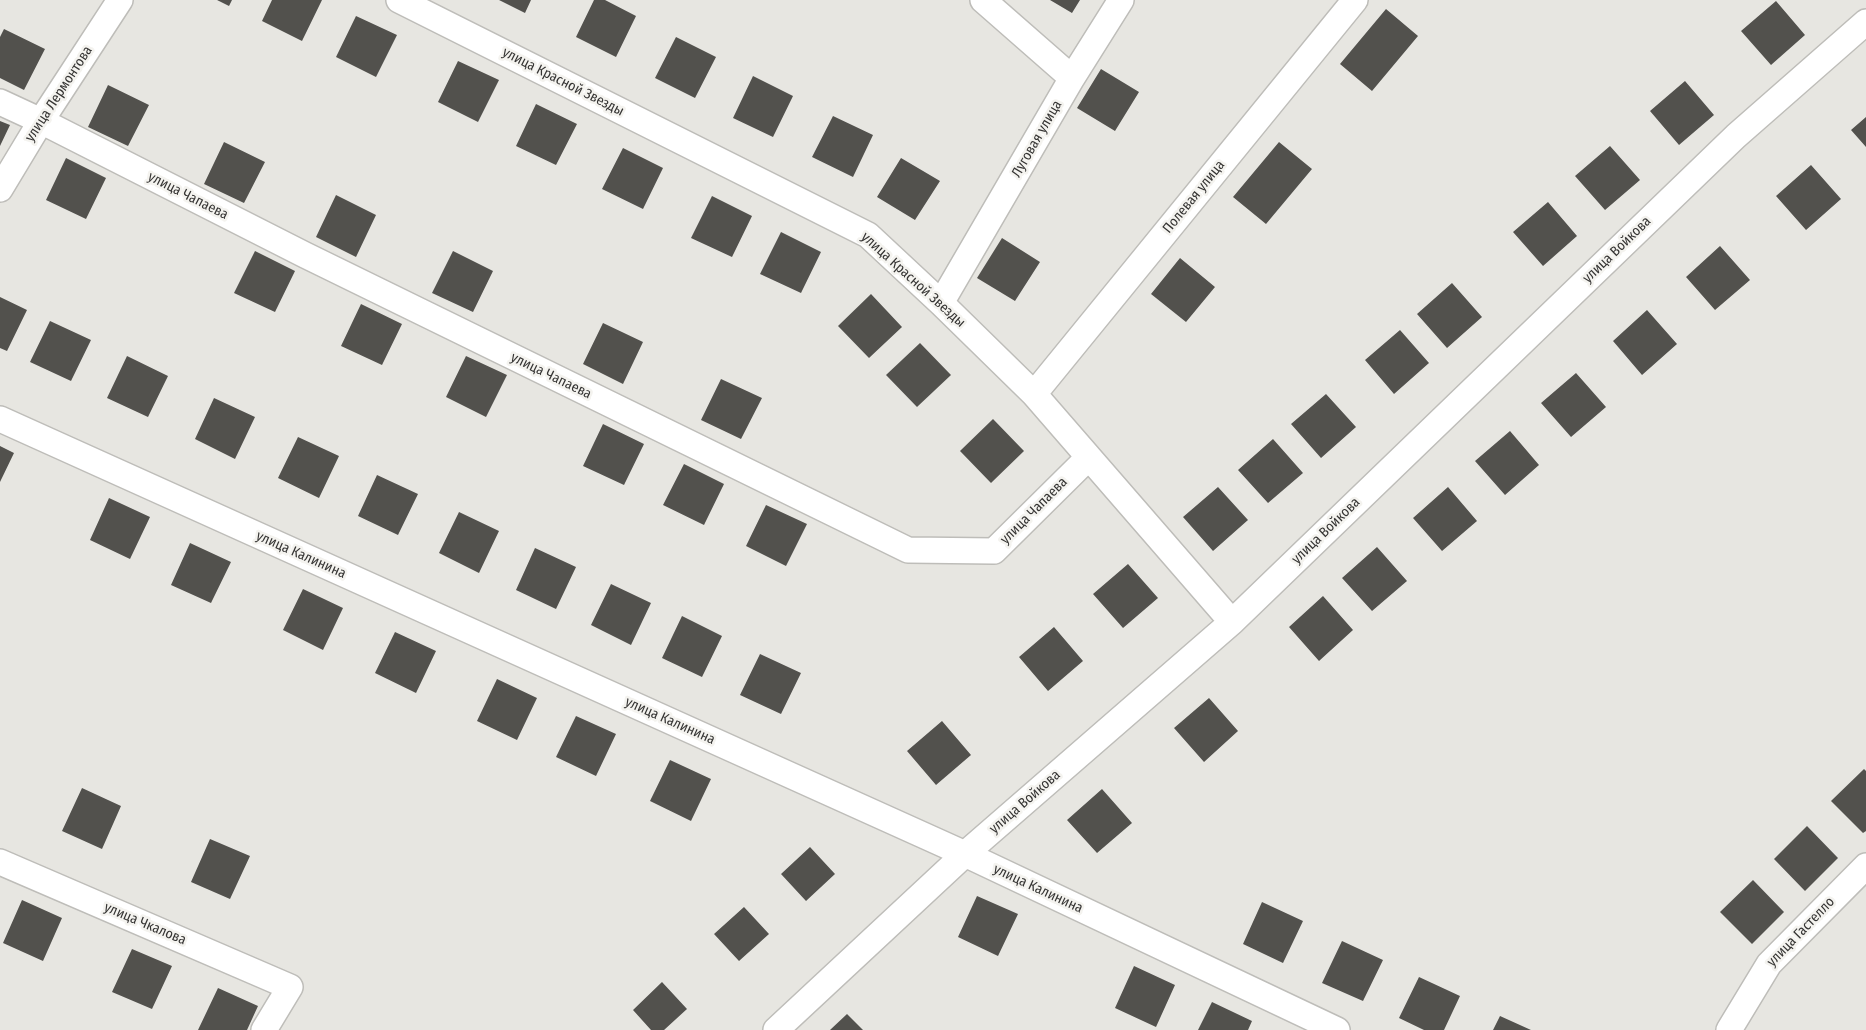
<!DOCTYPE html>
<meta charset="utf-8">
<style>
body{margin:0}
canvas{display:block;background:#e7e6e1}
</style>
<canvas width="1866" height="1030"></canvas>
<script>
const ctx = document.querySelector('canvas').getContext('2d');
ctx.lineJoin = 'round';
function fill(path, color) { ctx.fillStyle = color; ctx.fill(path, 'evenodd'); }
const poly = rows => new Path2D(rows.map(r => 'M' + r).join(''));
function stroke(path, color, width, dash) { ctx.strokeStyle = color; ctx.lineWidth = width; ctx.lineCap = dash ? 'butt' : 'round'; ctx.setLineDash(dash || []); ctx.stroke(path); }
function write(font, color, halo, rows, align = 'center') {
  ctx.font = font + ' "Fira Sans Condensed",sans-serif'; ctx.lineWidth = 5; ctx.setLineDash([]); ctx.textBaseline = 'middle'; ctx.strokeStyle = halo; ctx.fillStyle = color; for (const [text, x, y, turn = 0] of rows) {
    ctx.save(); ctx.translate(x, y); ctx.rotate((+turn || 0) * Math.PI / 180); ctx.textAlign = isNaN(turn) ? turn : align; if (halo) ctx.strokeText(text, 0, 0); ctx.fillText(text, 0, 0); ctx.restore();
  }
}
fill(poly([
 [217,0,232,0,229,6],
 [272,0,322,0,302,41,262,21],
 [499,0,531,0,525,13],
 [594,0,605,0,636,16,616,57,576,37],
 [1050,0,1080,0,1072,13],
 [1776,1,1805,35,1771,65,1741,31],
 [1386,9,1418,36,1372,91,1340,64],
 [356,16,397,35,376,77,336,57],
 [4,29,45,49,24,90,0,78,0,37],
 [676,37,716,57,695,98,655,78],
 [458,61,499,80,478,122,438,102],
 [1101,69,1139,92,1115,131,1077,108],
 [753,76,793,96,773,137,733,118],
 [1685,81,1714,115,1679,145,1650,111],
 [108,85,149,105,128,146,88,127],
 [536,104,577,124,556,165,516,146],
 [833,116,873,135,853,177,812,157],
 [1866,117,1866,147,1851,130],
 [0,121,10,125,0,146],
 [224,142,265,162,244,203,204,184],
 [1279,142,1312,169,1266,224,1233,197],
 [1610,146,1640,180,1605,210,1575,176],
 [623,148,663,168,643,209,602,189],
 [66,158,106,178,86,219,46,200],
 [901,158,940,181,915,220,877,197],
 [1811,165,1841,199,1806,230,1776,196],
 [336,195,376,215,356,257,316,237],
 [712,196,752,216,732,257,691,238],
 [1548,202,1577,236,1543,266,1513,232],
 [781,232,821,252,801,293,760,274],
 [1002,238,1040,262,1015,301,977,278],
 [1720,246,1750,280,1715,310,1686,277],
 [255,251,295,271,275,312,234,293],
 [453,251,493,271,473,312,432,293],
 [1180,258,1215,287,1186,322,1151,294],
 [1452,283,1482,317,1447,348,1417,314],
 [871,294,902,327,869,358,838,326],
 [0,297,27,310,7,351,0,348],
 [361,304,402,324,382,365,341,346],
 [1647,310,1677,344,1642,375,1613,341],
 [50,321,91,340,71,381,30,362],
 [603,323,643,342,623,384,583,364],
 [1400,330,1429,363,1394,394,1365,360],
 [920,343,951,375,917,407,886,375],
 [127,356,168,376,148,417,107,398],
 [466,356,507,375,486,417,446,397],
 [1576,373,1606,407,1571,437,1541,403],
 [721,379,762,398,741,439,701,420],
 [1326,394,1356,427,1321,458,1291,424],
 [214,398,255,417,235,459,195,439],
 [993,419,1024,451,991,483,960,451],
 [603,424,644,444,624,485,583,466],
 [1510,431,1539,465,1505,495,1475,461],
 [298,437,339,456,319,498,278,478],
 [1273,439,1303,473,1268,503,1238,470],
 [0,446,14,453,0,482],
 [684,464,724,484,704,525,663,505],
 [377,475,418,494,398,535,358,516],
 [1218,487,1248,520,1213,551,1183,517],
 [1448,487,1477,521,1442,551,1413,518],
 [109,498,150,517,130,559,90,540],
 [766,505,807,524,786,566,746,546],
 [459,512,499,531,479,573,439,553],
 [190,543,231,562,211,603,171,585],
 [1377,547,1407,581,1372,611,1342,578],
 [535,548,576,567,556,609,516,590],
 [1128,564,1158,598,1123,628,1093,594],
 [611,584,651,603,631,645,591,625],
 [303,589,343,608,323,650,283,630],
 [1323,596,1353,630,1319,661,1289,627],
 [682,616,722,636,702,677,662,658],
 [1054,627,1083,661,1048,691,1019,657],
 [395,632,436,651,416,693,375,673],
 [760,654,801,673,781,714,740,695],
 [497,679,537,698,517,740,477,721],
 [1209,698,1238,731,1204,762,1174,728],
 [576,716,616,734,596,776,556,757],
 [942,721,971,755,936,785,907,751],
 [670,760,711,779,691,821,650,801],
 [1864,769,1866,771,1866,831,1863,833,1831,801],
 [82,788,121,806,102,849,62,831],
 [1102,789,1132,823,1097,853,1067,820],
 [1807,826,1838,858,1805,891,1774,859],
 [210,839,250,856,230,899,191,882],
 [810,847,835,874,806,901,781,874],
 [1753,880,1784,912,1752,944,1720,912],
 [977,896,1018,914,998,956,958,937],
 [22,900,62,918,43,961,3,943],
 [1262,902,1303,921,1283,963,1243,944],
 [744,907,769,934,739,961,714,934],
 [1342,941,1383,960,1363,1001,1322,983],
 [132,949,172,966,152,1009,112,992],
 [1134,966,1175,985,1156,1027,1115,1008],
 [1419,977,1460,996,1444,1030,1424,1030,1399,1018],
 [662,982,687,1009,664,1030,651,1030,633,1010],
 [218,988,258,1006,247,1030,198,1030],
 [1212,1002,1252,1021,1248,1030,1198,1030],
 [847,1014,863,1030,830,1030],
 [1500,1016,1531,1030,1493,1030]
]), '#52514d');
const street = poly([
 [399,0,868,235,941,303,1034,394,1232,622],
 [1072,78,1121,0],
 [0,102,41,121,305,255,908,550,994,551,1088,458],
 [0,189,41,121,120,0],
 [941,303,1072,78,983,0],
 [1034,394,1355,0],
 [0,419,965,854,1337,1030],
 [0,862,290,987,264,1030],
 [776,1030,965,854,1232,622,1736,136,1866,22],
 [1729,1030,1769,964,1866,866]
]);
stroke(street, '#bebdb9', 28);
stroke(street, '#fff', 25);
write('14px', '#353433', '#f4f3ef', [
 ["улица Красной Звезды",563,82,27],
 ["улица Лермонтова",59,94,-57],
 ["Луговая улица",1037,139,-60],
 ["улица Чапаева",188,196,27],
 ["Полевая улица",1194,197,-51],
 ["улица Войкова",1617,250,-44],
 ["улица Красной Звезды",913,280,42],
 ["улица Чапаева",551,376,26],
 ["улица Чапаева",1034,511,-45],
 ["улица Войкова",1326,531,-44],
 ["улица Калинина",301,555,24],
 ["улица Калинина",670,721,24],
 ["улица Войкова",1025,802,-41],
 ["улица Калинина",1038,889,25],
 ["улица Чкалова",145,924,23],
 ["улица Гастелло",1801,932,-46]
]);
</script>
